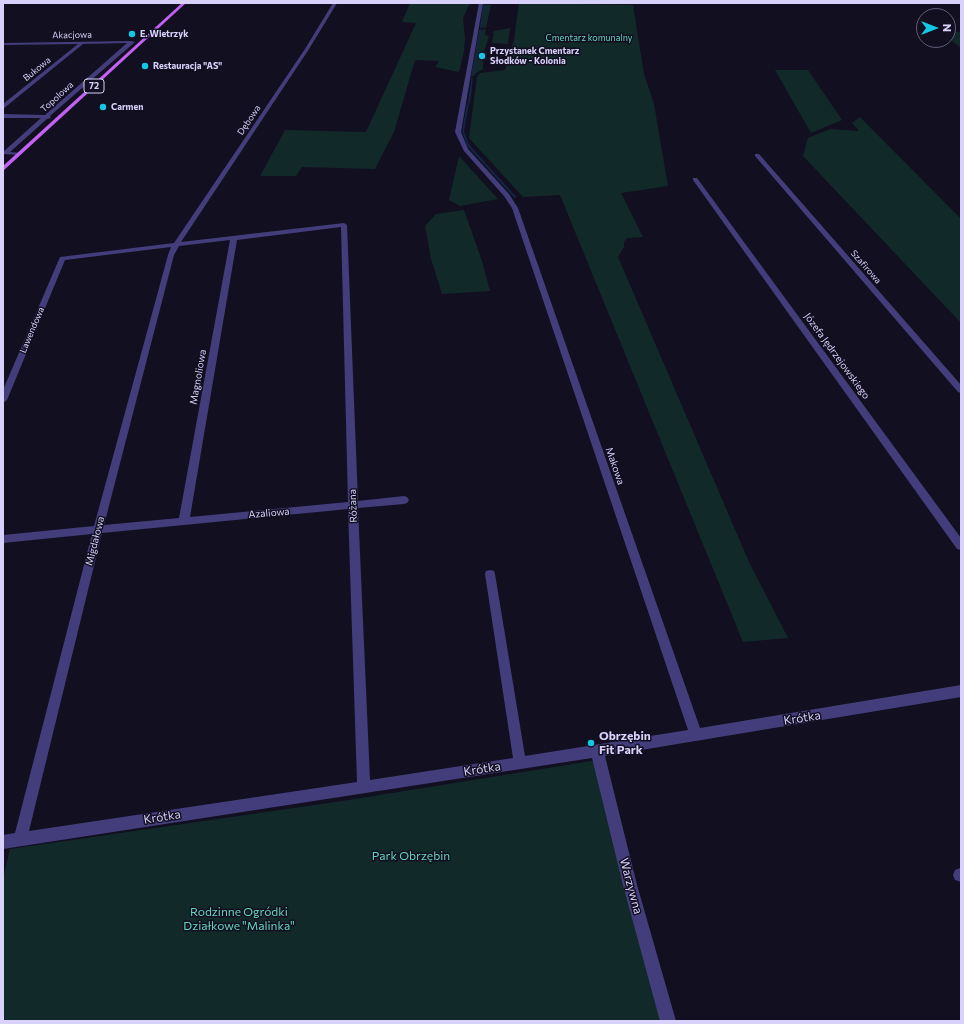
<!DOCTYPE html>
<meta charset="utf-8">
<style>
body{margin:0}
#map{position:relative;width:964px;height:1024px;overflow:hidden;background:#120f20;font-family:Commissioner,sans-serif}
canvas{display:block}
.frame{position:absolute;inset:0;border:4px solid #d8d1fb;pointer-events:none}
.north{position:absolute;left:916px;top:8px;width:40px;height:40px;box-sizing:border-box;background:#120f20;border:1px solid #615d78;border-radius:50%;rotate:90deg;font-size:11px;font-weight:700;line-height:16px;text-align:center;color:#d8d1fb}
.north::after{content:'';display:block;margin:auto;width:14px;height:18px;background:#13c7e5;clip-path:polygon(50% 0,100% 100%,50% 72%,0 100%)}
</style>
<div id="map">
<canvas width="964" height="1024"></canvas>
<div class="frame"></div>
<div class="north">N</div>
</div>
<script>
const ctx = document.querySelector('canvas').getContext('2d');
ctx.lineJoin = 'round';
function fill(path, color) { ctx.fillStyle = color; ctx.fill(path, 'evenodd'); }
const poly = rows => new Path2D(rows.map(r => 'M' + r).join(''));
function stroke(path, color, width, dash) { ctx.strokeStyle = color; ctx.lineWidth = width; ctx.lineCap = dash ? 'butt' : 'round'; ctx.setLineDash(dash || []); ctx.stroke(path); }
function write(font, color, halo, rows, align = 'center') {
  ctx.font = font + ' Commissioner,sans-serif'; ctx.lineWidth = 3; ctx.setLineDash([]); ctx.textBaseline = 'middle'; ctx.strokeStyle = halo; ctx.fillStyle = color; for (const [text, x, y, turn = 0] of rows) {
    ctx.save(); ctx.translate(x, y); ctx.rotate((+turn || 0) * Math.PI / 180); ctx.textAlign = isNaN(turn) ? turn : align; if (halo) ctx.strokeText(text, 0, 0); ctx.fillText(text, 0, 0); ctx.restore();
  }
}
fill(poly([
 [410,3,470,3,463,18,465,38,464,51,459,72,435,67,439,61,415,60,394,132,375,169,302,167,296,176,260,176,285,130,366,132,416,23,402,22],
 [519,3,633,5,644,74,654,104,668,186,621,193,643,237,627,238,624,242,624,247,618,257,749,562,788,638,743,642,560,195,523,197,469,138,477,76,480,73,505,70,514,40],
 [483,5,491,5,486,28,480,27],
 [510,28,508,44,492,43,493,36,495,35,493,35,494,31],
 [486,29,485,35,489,36,483,55,480,57,483,57,483,69,476,73,474,76,471,76,479,30],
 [948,31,961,32,961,48,948,38],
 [775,70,808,70,842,120,811,133],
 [860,117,961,219,961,323,803,156,808,138,830,129,859,131,852,123],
 [459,156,487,187,498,199,460,206,449,200],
 [464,210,482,261,490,291,442,294,431,259,425,226,436,214],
 [598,760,667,1021,3,1021,3,879,10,849,342,801]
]), '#122929');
stroke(poly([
 [481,28,485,5],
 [473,75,481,30],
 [471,89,472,78]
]), '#122545', 1.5);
stroke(poly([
 [469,102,471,88],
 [468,104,463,131,468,145,515,197]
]), '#122545', 2);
fill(poly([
 [333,3,337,3,309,49,181,242,344,223,347,225,358,501,404,496,407,497,409,500,407,503,404,504,358,508,370,780,513,758,485,574,486,571,490,570,494,571,495,574,525,756,688,730,512,208,504,196,464,151,455,132,479,3,483,3,461,132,468,149,509,194,518,208,700,728,961,685,961,697,605,756,637,885,676,1021,660,1021,623,885,592,758,3,849,3,835,15,833,92,534,3,543,3,535,94,526,168,255,171,247,65,260,7,400,3,403,3,390,60,257,174,243,305,49,333,3],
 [341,227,348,502,190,517,237,240,341,227],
 [230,240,179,518,104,525,174,255,179,246,230,240],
 [348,509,357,782,29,831,102,533,348,509],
 [131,41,135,42,50,116,51,118,47,119,10,152,21,153,21,155,3,154,3,152,41,118,3,118,3,114,45,115,127,43,83,44,3,109,3,104,78,44,3,45,3,43,131,41],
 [755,154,759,154,961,385,961,393,958,392,755,156,755,154],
 [693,178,697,178,961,538,961,550,957,549,693,180,693,178],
 [960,868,961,868,961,882,955,880,953,875,955,870,960,868]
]), '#433e7b');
fill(poly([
 [182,3,186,3,3,171,3,166,182,3]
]), '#c262f2');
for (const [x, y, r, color] of [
 [132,34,4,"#13c7e5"],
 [482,56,4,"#13c7e5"],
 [145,66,4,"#13c7e5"],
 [103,107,4,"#13c7e5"],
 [591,743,4,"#13c7e5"]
]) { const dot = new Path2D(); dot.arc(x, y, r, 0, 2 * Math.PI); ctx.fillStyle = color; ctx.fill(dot); stroke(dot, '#120f20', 1.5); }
write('bold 9px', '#d8d1fb', '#120f20', [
 ["E. Wietrzyk",140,34],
 ["Przystanek Cmentarz",490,51],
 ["Słodków - Kolonia",490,61],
 ["Restauracja \"AS\"",153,66],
 ["Carmen",111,107]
], 'left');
write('9px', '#d8d1fb', '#120f20', [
 ["Akacjowa",72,35,-1],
 ["Bukowa",37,69,-39],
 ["Topolowa",57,97,-42],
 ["Dębowa",249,120,-56],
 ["Szafirowa",866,267,49],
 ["Lawendowa",32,330,-67]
]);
write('9px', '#64d5bd', '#120f20', [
 ["Cmentarz komunalny",589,38]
]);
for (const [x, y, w] of [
 [94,86,20]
]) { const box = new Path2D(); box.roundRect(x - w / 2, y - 7, w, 14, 3); ctx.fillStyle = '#120f20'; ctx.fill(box); stroke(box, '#d8d1fb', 1); }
write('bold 9px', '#d8d1fb', null, [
 ["72",94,86]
]);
write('10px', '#d8d1fb', '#120f20', [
 ["Józefa Jędrzejowskiego",837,356,54],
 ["Magnoliowa",198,377,-80],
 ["Makowa",615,466,71],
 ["Różana",353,506,-92],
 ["Azaliowa",269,513,-5],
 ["Migdałowa",95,541,-76]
]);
write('12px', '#d8d1fb', '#120f20', [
 ["Krótka",802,718,-9],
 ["Krótka",482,769,-9],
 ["Krótka",162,817,-9],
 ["Warzywna",631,886,75]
]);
write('bold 12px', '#d8d1fb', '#120f20', [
 ["Obrzębin",599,736],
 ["Fit Park",599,750]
], 'left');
write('12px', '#64d5bd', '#120f20', [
 ["Park Obrzębin",411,856],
 ["Rodzinne Ogródki",239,912],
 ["Działkowe \"Malinka\"",239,926]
]);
</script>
